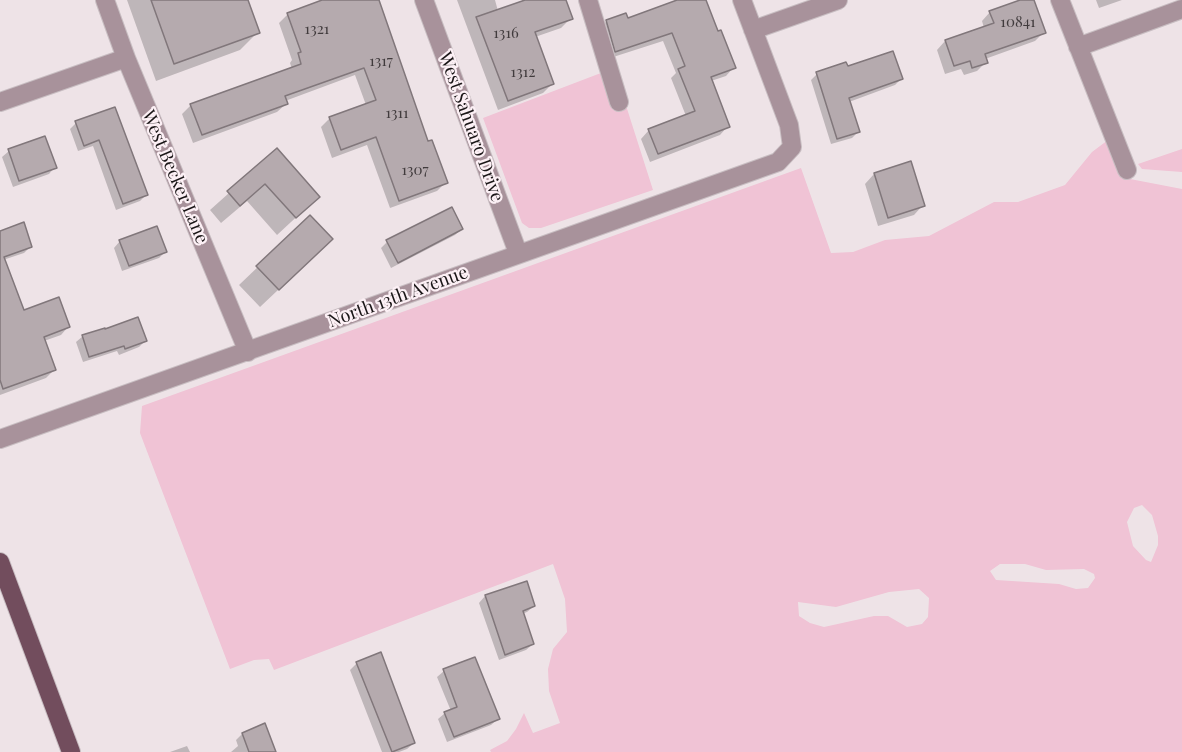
<!DOCTYPE html>
<style>
body{margin:0}
canvas{display:block;background:#eee3e7}
</style>
<canvas width="1182" height="752"></canvas>
<script>
const ctx = document.querySelector('canvas').getContext('2d');
ctx.lineJoin = 'round';
function fill(path, color) { ctx.fillStyle = color; ctx.fill(path, 'evenodd'); }
const poly = rows => new Path2D(rows.map(r => 'M' + r).join(''));
function stroke(path, color, width, dash) { ctx.strokeStyle = color; ctx.lineWidth = width; ctx.lineCap = dash ? 'butt' : 'round'; ctx.setLineDash(dash || []); ctx.stroke(path); }
function write(font, color, halo, rows, align = 'center') {
  ctx.font = font + ' "Playfair Display",serif'; ctx.lineWidth = 4.5; ctx.setLineDash([]); ctx.textBaseline = 'middle'; ctx.strokeStyle = halo; ctx.fillStyle = color; for (const [text, x, y, turn = 0] of rows) {
    ctx.save(); ctx.translate(x, y); ctx.rotate((+turn || 0) * Math.PI / 180); ctx.textAlign = isNaN(turn) ? turn : align; if (halo) ctx.strokeText(text, 0, 0); ctx.fillText(text, 0, 0); ctx.restore();
  }
}
fill(poly([
 [614,68,653,190,541,228,529,228,522,223,483,118],
 [1108,140,1120,173,1130,179,1182,189,1182,752,491,752,490,750,507,741,516,729,524,713,533,733,560,723,549,691,548,669,553,649,567,632,565,599,553,564,274,670,269,659,254,660,230,669,140,433,142,406,801,168,831,253,853,252,885,240,929,236,994,202,1018,202,1065,185,1092,152],
 [1142,505,1152,515,1158,536,1158,545,1151,562,1146,560,1133,546,1127,522,1134,508],
 [1000,564,1025,564,1046,570,1084,569,1094,574,1095,578,1088,588,1076,589,1059,584,996,580,990,571],
 [919,589,929,598,928,617,922,624,907,627,888,616,874,616,824,627,810,623,799,616,798,602,836,607,889,592],
 [1182,149,1182,172,1142,169,1138,164]
]), '#f0c3d5');
fill(poly([
 [127,0,239,0,258,32,240,50,156,81],
 [326,0,377,0,427,143,446,182,437,191,390,208,367,145,332,158,321,127,329,119,366,105,355,75,285,101,286,104,277,112,193,143,182,114,191,105,292,69,290,63,292,60,279,23,288,14],
 [457,0,495,0,498,11,529,0,565,0,571,18,561,28,535,37,552,84,543,93,498,110],
 [681,0,705,0,717,33,734,67,726,76,711,81,728,126,720,135,650,162,641,139,649,130,686,116,671,78,676,73,663,41,607,59,598,29,607,21,627,20],
 [1025,0,1033,0,1044,32,1035,41,985,59,986,62,977,71,964,75,961,69,945,74,937,50,945,41,984,28,982,21,990,12],
 [1096,0,1122,0,1099,8],
 [847,68,901,79,895,85,849,102,859,131,852,138,831,144,811,80,817,74],
 [114,109,146,195,140,201,116,210,93,146,78,151,70,129,76,123],
 [277,150,318,197,277,235,247,201,221,223,210,210],
 [9,151,55,167,49,174,13,187,2,157],
 [874,174,923,205,914,215,878,226,865,184],
 [310,217,313,257,260,307,239,285],
 [462,229,455,235,391,268,381,248,387,242],
 [0,232,31,246,24,253,0,261],
 [120,241,165,252,159,258,122,271,114,248],
 [0,284,23,312,68,327,61,335,44,341,54,370,46,378,0,395],
 [83,336,145,341,139,347,119,355,117,351,83,362,76,342],
 [526,582,534,606,527,612,522,614,533,644,526,650,499,660,479,603,485,596],
 [357,663,414,743,407,749,399,752,382,752,350,670],
 [444,671,498,719,491,725,447,742,438,719,445,713,451,711,437,677],
 [242,734,274,752,231,752,238,746,236,740],
 [187,746,190,752,170,752]
]), '#0003');
const building = poly([
 [151,0,248,0,260,33,174,64,151,0],
 [322,0,379,0,428,141,432,140,448,183,399,201,376,137,341,150,329,117,376,100,364,68,285,96,288,104,202,135,190,104,301,64,298,53,301,52,287,13,322,0],
 [525,0,566,0,573,19,535,32,554,84,508,101,476,17,525,0],
 [677,0,706,0,718,31,721,30,736,68,711,77,730,127,658,154,648,129,695,111,678,69,685,66,672,33,615,52,606,20,626,13,628,18,677,0],
 [1020,0,1034,0,1046,33,985,54,988,63,972,68,970,61,954,66,945,40,994,23,989,11,1020,0],
 [893,51,903,79,849,98,860,132,837,139,816,72,846,62,848,66,893,51],
 [115,107,148,195,123,204,99,140,84,146,75,121,115,107],
 [45,136,57,168,19,181,8,149,45,136],
 [277,148,320,197,296,218,265,184,240,206,227,191,277,148],
 [911,161,925,206,888,218,874,173,911,161],
 [452,207,463,229,398,263,386,240,452,207],
 [310,215,333,239,279,290,256,266,310,215],
 [24,222,32,247,4,257,24,310,59,297,70,327,44,337,56,370,3,389,0,380,0,231,24,222],
 [157,226,167,252,129,266,119,240,157,226],
 [138,317,147,341,125,349,124,346,89,357,82,335,105,328,105,329,138,317],
 [527,581,535,606,523,611,534,644,505,655,485,595,527,581],
 [381,652,415,743,392,752,356,662,381,652],
 [475,657,500,719,454,737,444,712,457,707,443,669,475,657],
 [265,723,276,752,249,752,242,733,265,723]
]);
fill(building, '#b5aaae');
stroke(building, '#81777b', 1.5);
const minor = poly([
 [105,0,126,58,248,352],
 [424,0,518,253],
 [588,0,619,102],
 [1060,0,1127,170],
 [753,30,838,0],
 [1078,47,1182,9],
 [0,102,126,58],
 [0,439,778,162,792,147,789,125,742,0]
]);
const major = poly([
 [0,562,71,752]
]);
stroke(minor, '#c8bec2', 20);
stroke(major, '#c8bec2', 20);
stroke(minor, '#a8929b', 18);
stroke(major, '#724d5d', 18);
write('15px', '#413b3d', null, [
 ["10841",1018,22],
 ["1321",317,29],
 ["1316",506,33],
 ["1317",381,61],
 ["1312",523,72],
 ["1311",397,113],
 ["1307",415,170]
]);
write('18px', '#1a1617', '#fcf0f5', [
 ["West Sahuaro Drive",471,127,70],
 ["West Becker Lane",175,177,67],
 ["North 13th Avenue",398,297,-20]
]);
</script>
